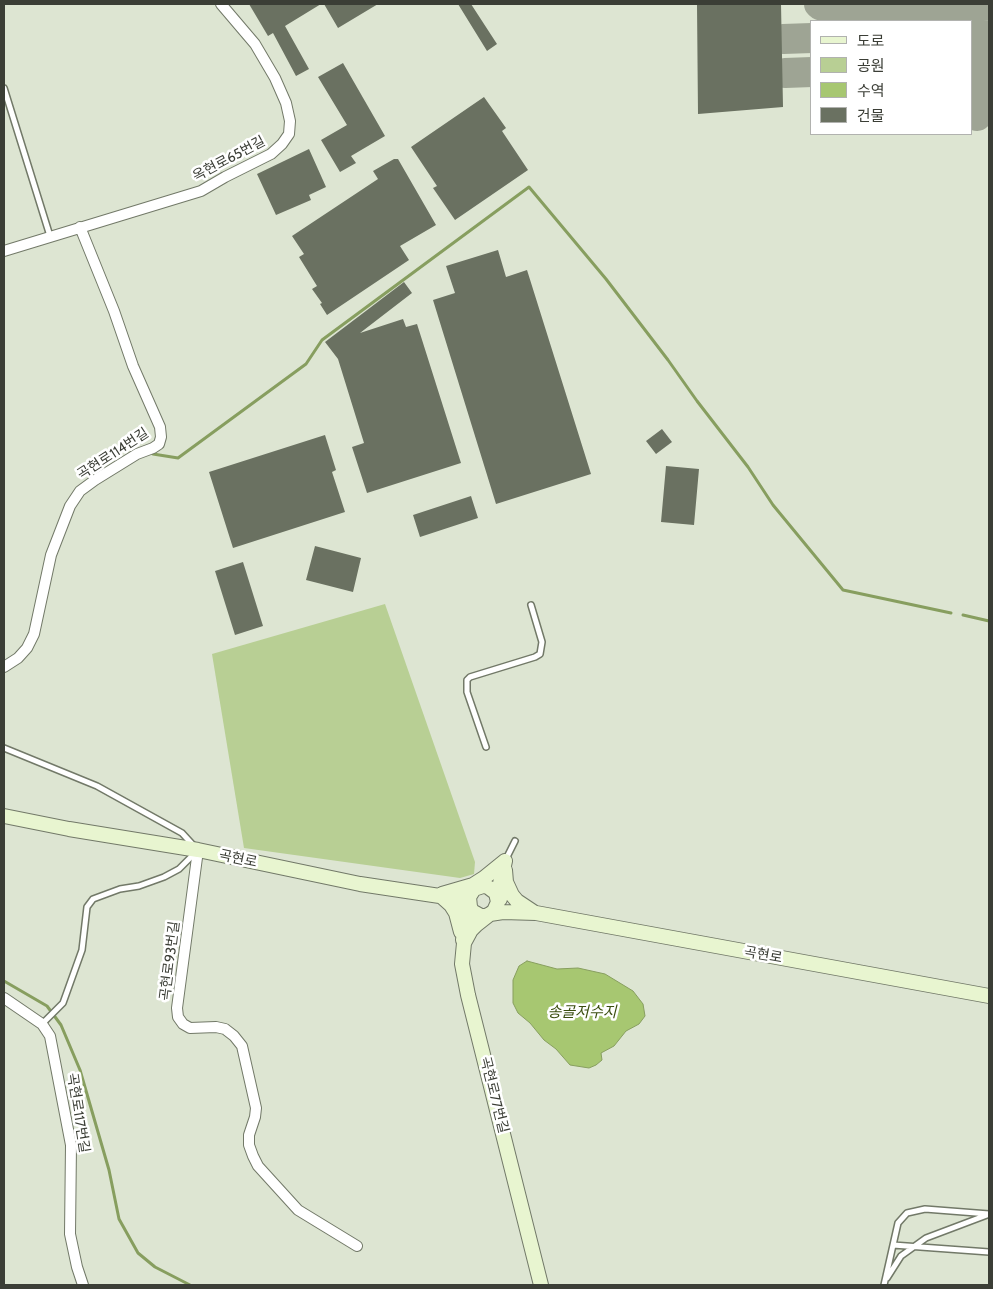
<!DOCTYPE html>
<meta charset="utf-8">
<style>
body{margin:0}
#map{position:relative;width:993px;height:1289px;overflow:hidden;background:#dde5d2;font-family:Cabin,"Noto Sans KR",sans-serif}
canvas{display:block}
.frame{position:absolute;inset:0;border:5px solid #3b3e36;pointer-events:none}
.legend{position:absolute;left:810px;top:20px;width:162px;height:115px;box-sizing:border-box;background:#fff;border:1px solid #b1b2af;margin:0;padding:6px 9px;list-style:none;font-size:15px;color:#3b3e36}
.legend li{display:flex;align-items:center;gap:10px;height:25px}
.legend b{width:25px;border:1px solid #b1b2af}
</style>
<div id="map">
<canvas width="993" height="1289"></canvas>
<div class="frame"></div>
<ul class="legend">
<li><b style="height:6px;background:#e8f5d0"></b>도로</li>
<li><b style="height:14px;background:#b8cf94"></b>공원</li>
<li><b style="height:14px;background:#a7c771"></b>수역</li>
<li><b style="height:14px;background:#6a7161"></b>건물</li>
</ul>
</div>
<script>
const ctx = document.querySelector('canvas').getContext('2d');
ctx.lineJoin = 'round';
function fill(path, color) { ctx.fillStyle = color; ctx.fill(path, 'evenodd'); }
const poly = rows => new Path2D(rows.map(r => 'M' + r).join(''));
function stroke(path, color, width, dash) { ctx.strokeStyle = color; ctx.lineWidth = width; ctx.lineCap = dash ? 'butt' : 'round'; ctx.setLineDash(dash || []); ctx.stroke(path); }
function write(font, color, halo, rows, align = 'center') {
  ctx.font = font + ' Cabin,"Noto Sans KR",sans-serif'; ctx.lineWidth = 5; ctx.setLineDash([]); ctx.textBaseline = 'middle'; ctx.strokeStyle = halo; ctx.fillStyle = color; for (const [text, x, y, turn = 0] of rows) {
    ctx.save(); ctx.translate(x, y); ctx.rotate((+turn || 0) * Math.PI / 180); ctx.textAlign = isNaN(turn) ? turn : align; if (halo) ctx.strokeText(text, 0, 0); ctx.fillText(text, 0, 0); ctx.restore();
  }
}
fill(poly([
 [385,604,475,862,474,874,460,878,244,848,212,654]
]), '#b8cf94');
const water = poly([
 [527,961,557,969,578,968,605,974,633,991,643,1004,645,1016,639,1024,626,1031,614,1046,601,1053,602,1060,596,1065,589,1068,570,1065,556,1049,544,1040,530,1023,518,1013,513,1003,513,980,519,966,527,961]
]);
fill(water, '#a7c771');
stroke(water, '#879e5f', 1);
stroke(poly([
 [153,454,178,458,306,364,322,340,529,187,606,279,668,360,697,401,748,467,773,505,843,590,951,613],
 [963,615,989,621],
 [4,981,47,1006,61,1025,80,1070,109,1170,119,1219,138,1253,155,1267,190,1285]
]), '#879e5f', 3);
stroke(poly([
 [819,4,820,5,837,11,989,5],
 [974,6,977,116],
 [783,39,812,38],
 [785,73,812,72]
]), '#9ea494', 30);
fill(poly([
 [249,4,321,4,285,26,309,69,296,76,273,33,268,36],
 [324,4,378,4,338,28],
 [458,4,471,4,497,44,487,51],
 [781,4,783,107,698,114,697,5],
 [343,63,385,136,351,156,356,163,340,172,321,140,347,125,318,77],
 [484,97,506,128,502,131,528,170,455,220,433,188,437,186,411,147],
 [309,149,326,187,309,195,311,200,276,215,257,174],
 [394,159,398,159,436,225,400,246,409,260,327,315,320,304,322,303,312,289,317,286,299,257,304,254,292,236,378,179,373,171],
 [498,250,506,277,527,270,591,474,496,504,433,300,455,293,446,266],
 [404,282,412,293,360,333,403,319,406,327,417,324,461,463,367,493,352,447,364,443,338,359,325,342],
 [662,429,672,442,656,454,646,441],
 [325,435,336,470,332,472,345,512,233,548,209,472],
 [666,466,699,469,694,525,661,522],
 [471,496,478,518,420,537,413,515],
 [315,546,361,558,353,592,306,580],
 [243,562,263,626,235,635,215,571]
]), '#6a7161');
const lane = poly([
 [4,88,50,236],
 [486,747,467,692,467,680,470,677,535,657,540,654,542,642,531,605],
 [4,748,97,786,182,833,193,845],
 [505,861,515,841],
 [42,1024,63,1003,82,950,87,907,93,899,120,889,139,886,164,877,179,869,197,851],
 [893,1245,989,1252],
 [887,1278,901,1256,926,1238,987,1215],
 [884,1285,898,1223,907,1213,925,1209,989,1214]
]);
const street = poly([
 [4,251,201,191,225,177,271,154,282,144,289,134,290,121,286,103,275,78,255,44,221,4],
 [4,667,18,658,27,648,34,634,51,555,70,506,80,491,95,480,137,454,153,448,159,444,161,437,160,427,133,366,114,311,80,227],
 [198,850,177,1008,178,1017,183,1024,190,1028,216,1027,225,1029,234,1036,242,1046,256,1108,255,1117,249,1135,249,1145,253,1156,258,1166,298,1210,357,1246],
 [4,998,42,1024,50,1036,71,1145,70,1234,77,1267,83,1285]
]);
const secondary = poly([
 [4,816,69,829,198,850,360,884,453,898,470,907,466,915,463,940],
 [505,870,506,882,512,895,517,901,535,913],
 [442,894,473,885,484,878,505,861],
 [441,896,451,905,456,913,461,932],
 [500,899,497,897,505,861],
 [541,1285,468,995,462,964,464,943,471,930,476,925,490,914,494,911,498,902,496,893,488,887,483,886,474,889,469,897,470,907,472,911,481,916,486,916,490,914,503,912,536,913,989,996]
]);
stroke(lane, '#727968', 8);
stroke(street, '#727968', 12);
stroke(secondary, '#727968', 16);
stroke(lane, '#fff', 5);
stroke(street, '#fff', 10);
stroke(secondary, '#e8f5d0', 14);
write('14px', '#3b3e36', '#fff', [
 ["옥현로65번길",229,159,-28],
 ["곡현로114번길",113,454,-33],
 ["곡현로",238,859,12],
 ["곡현로",763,955,10],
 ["곡현로93번길",170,961,-83],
 ["곡현로77번길",494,1095,76],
 ["곡현로117번길",78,1113,81]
]);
write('italic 15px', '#3b4e10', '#fff', [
 ["송골저수지",582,1013]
]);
</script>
